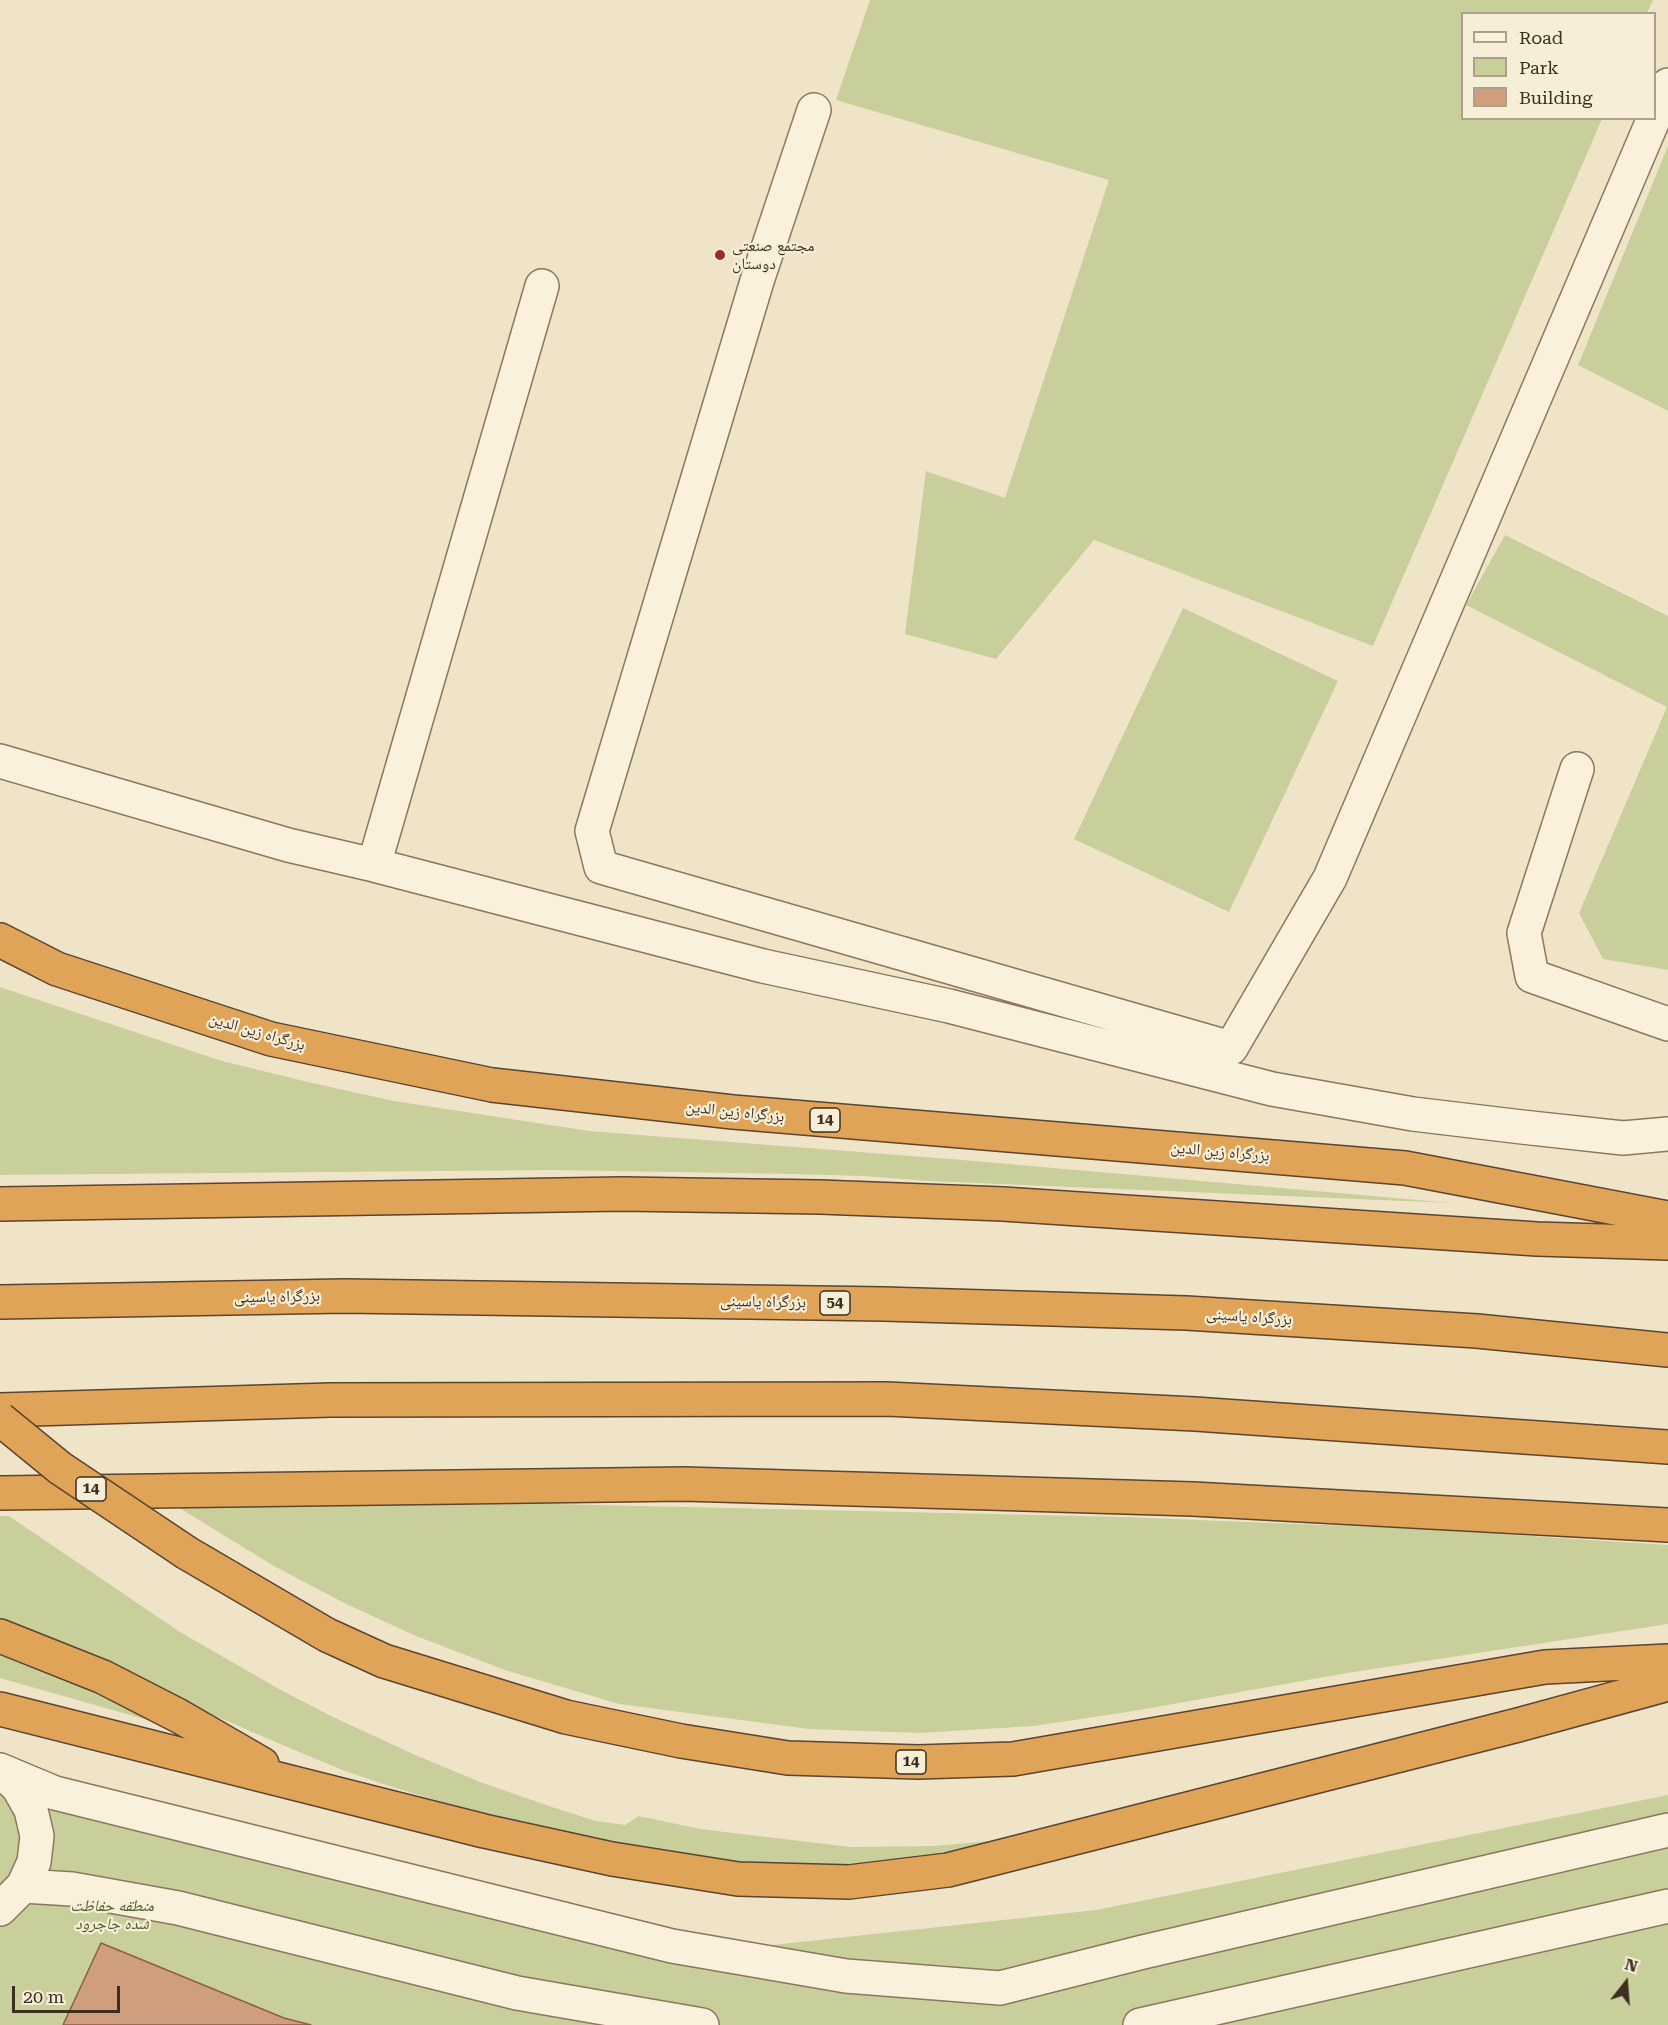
<!DOCTYPE html>
<meta charset="utf-8">
<style>
body{margin:0}
#map{position:relative;width:1668px;height:2025px;overflow:hidden;background:#f0e4c8;font-family:"Roboto Serif",serif}
canvas{display:block}
.legend{position:absolute;left:1461px;top:12px;width:195px;height:108px;box-sizing:border-box;background:#f7eed8;border:2px solid #ada18e;margin:0;padding:8px 10px;list-style:none;font-size:18px;color:#3d2e20}
.legend li{display:flex;align-items:center;gap:12px;height:30px}
.legend b{width:30px;border:2px solid #ada18e}
.north{position:absolute;left:1596px;top:1953px;width:60px;height:60px;-webkit-text-stroke:4px #f7eed8;paint-order:stroke;rotate:17deg;font-size:16px;font-weight:700;line-height:24px;text-align:center;color:#3d2e20}
.north::after{content:'';display:block;margin:auto;width:21px;height:27px;background:#3d2e20;clip-path:polygon(50% 0,100% 100%,50% 72%,0 100%)}
.scale{position:absolute;left:12px;top:1986px;width:108px;height:27px;box-sizing:border-box;border:3px solid #3d2e20;border-top:0;padding-left:8px;font-size:18px;line-height:21px;white-space:nowrap;color:#3d2e20;-webkit-text-stroke:4px #f7eed8;paint-order:stroke}
</style>
<div id="map">
<canvas width="1668" height="2025"></canvas>
<ul class="legend">
<li><b style="height:8px;background:#faf1dc"></b>Road</li>
<li><b style="height:16px;background:#c9cf9b"></b>Park</li>
<li><b style="height:16px;background:#cf9f7d"></b>Building</li>
</ul>
<div class="north">N</div>
<div class="scale">20 m</div>
</div>
<script>
const ctx = document.querySelector('canvas').getContext('2d');
ctx.lineJoin = 'round';
function fill(path, color) { ctx.fillStyle = color; ctx.fill(path, 'evenodd'); }
const poly = rows => new Path2D(rows.map(r => 'M' + r).join(''));
function stroke(path, color, width, dash) { ctx.strokeStyle = color; ctx.lineWidth = width; ctx.lineCap = dash ? 'butt' : 'round'; ctx.setLineDash(dash || []); ctx.stroke(path); }
function write(font, color, halo, rows, align = 'center') {
  ctx.font = font + ' "Roboto Serif","Noto Naskh Arabic",serif'; ctx.lineWidth = 4.5; ctx.setLineDash([]); ctx.textBaseline = 'middle'; ctx.strokeStyle = halo; ctx.fillStyle = color; for (const [text, x, y, turn = 0] of rows) {
    ctx.save(); ctx.translate(x, y); ctx.rotate((+turn || 0) * Math.PI / 180); ctx.textAlign = isNaN(turn) ? turn : align; if (halo) ctx.strokeText(text, 0, 0); ctx.fillText(text, 0, 0); ctx.restore();
  }
}
fill(poly([
 [870,0,1653,0,1647,13,1462,14,1462,118,1602,119,1373,646,1094,540,996,659,905,634,926,471,1005,498,1109,180,836,100],
 [1668,146,1668,411,1578,365],
 [1505,535,1668,616,1668,970,1603,959,1579,913,1667,707,1466,605],
 [1183,608,1338,681,1229,912,1074,839],
 [0,987,222,1061,308,1082,394,1101,589,1131,963,1160,1452,1203,928,1181,864,1176,790,1174,553,1170,0,1175],
 [554,1504,1125,1517,1422,1529,1668,1545,1668,1624,1347,1673,1134,1711,1034,1726,920,1733,809,1729,619,1704,505,1670,416,1636,344,1603,274,1566,176,1506],
 [0,1516,9,1516,180,1632,279,1689,329,1715,413,1754,480,1782,552,1807,596,1821,625,1825,639,1816,700,1829,851,1847,934,1846,1034,1837,951,1854,869,1866,789,1869,669,1857,496,1819,386,1785,340,1769,280,1744,192,1706,76,1650,0,1619],
 [0,1650,68,1680,151,1721,0,1678],
 [0,1772,689,1954,1096,1910,1668,1795,1668,2025,0,2025]
]), '#c9cf9b');
const building = poly([
 [101,1943,284,2018,311,2025,63,2025,101,1943]
]);
fill(building, '#cf9f7d');
stroke(building, '#8d5f41', 1.5);
const minor = poly([
 [814,110,757,281,592,831,601,867,1231,1048,1330,878,1654,118],
 [1654,117,1668,85],
 [0,761,288,845,374,865,763,966,949,1006,1272,1089,1413,1114,1522,1127,1623,1138,1668,1134],
 [1577,769,1524,933,1532,976,1668,1024],
 [374,865,542,286],
 [0,1770,55,1793,672,1946,846,1976,1000,1988,1143,1952,1668,1830],
 [23,1886,72,1889,178,1908,517,1993,702,2025],
 [0,1909,23,1886,34,1862,37,1836,31,1810,18,1787,4,1774],
 [1140,2025,1668,1906]
]);
const highway = poly([
 [0,940,57,969,271,1039,492,1085,733,1112,1405,1168,1668,1218],
 [0,1204,622,1194,820,1197,1003,1204,1537,1239,1668,1243],
 [0,1302,345,1296,884,1304,1186,1313,1477,1331,1668,1350],
 [0,1410,330,1400,887,1399,1195,1414,1668,1447],
 [0,1493,684,1484,1193,1499,1668,1525],
 [187,1553,327,1635,384,1661,566,1717,681,1741,788,1758,918,1762,1013,1759,1545,1667,1668,1661],
 [0,1636,103,1677,179,1716,262,1764],
 [0,1709,484,1831,612,1859,738,1879,849,1882,948,1870,1518,1725,1668,1684]
]);
stroke(minor, '#8d765c', 36);
stroke(highway, '#5b4430', 36);
stroke(minor, '#faf1dc', 33);
stroke(highway, '#e0a458', 33);
const highwayBridge = poly([
 [0,1419,60,1468,187,1553]
]);
stroke(highwayBridge, '#5b4430', 36, []);
stroke(highwayBridge, '#e0a458', 33);
for (const [x, y, r, color] of [
 [720,255,6,"#9e2a2b"]
]) { const dot = new Path2D(); dot.arc(x, y, r, 0, 2 * Math.PI); ctx.fillStyle = color; ctx.fill(dot); stroke(dot, '#f7eed8', 2); }
for (const [x, y, w] of [
 [825,1120,30],
 [835,1303,30],
 [91,1489,30],
 [911,1762,30]
]) { const box = new Path2D(); box.roundRect(x - w / 2, y - 12, w, 24, 4.5); ctx.fillStyle = '#f7eed8'; ctx.fill(box); stroke(box, '#3d2e20', 1.5); }
write('bold 15px', '#3d2e20', null, [
 ["14",825,1120],
 ["54",835,1303],
 ["14",91,1489],
 ["14",911,1762]
]);
write('16px', '#3d2e20', '#f7eed8', [
 ["مجتمع صنعتی",732,246],
 ["دوستان",732,264]
], 'left');
write('16px', '#3d2e20', '#f7eed8', [
 ["بزرگراه زین الدین",257,1032,16],
 ["بزرگراه زین الدین",735,1112,6],
 ["بزرگراه زین الدین",1220,1152,5],
 ["بزرگراه یاسینی",277,1297,-1],
 ["بزرگراه یاسینی",763,1302,1],
 ["بزرگراه یاسینی",1249,1317,4]
]);
write('italic 16px', '#4d5a26', '#f7eed8', [
 ["منطقه حفاظت",112,1906],
 ["شده جاجرود",112,1924]
]);
</script>
